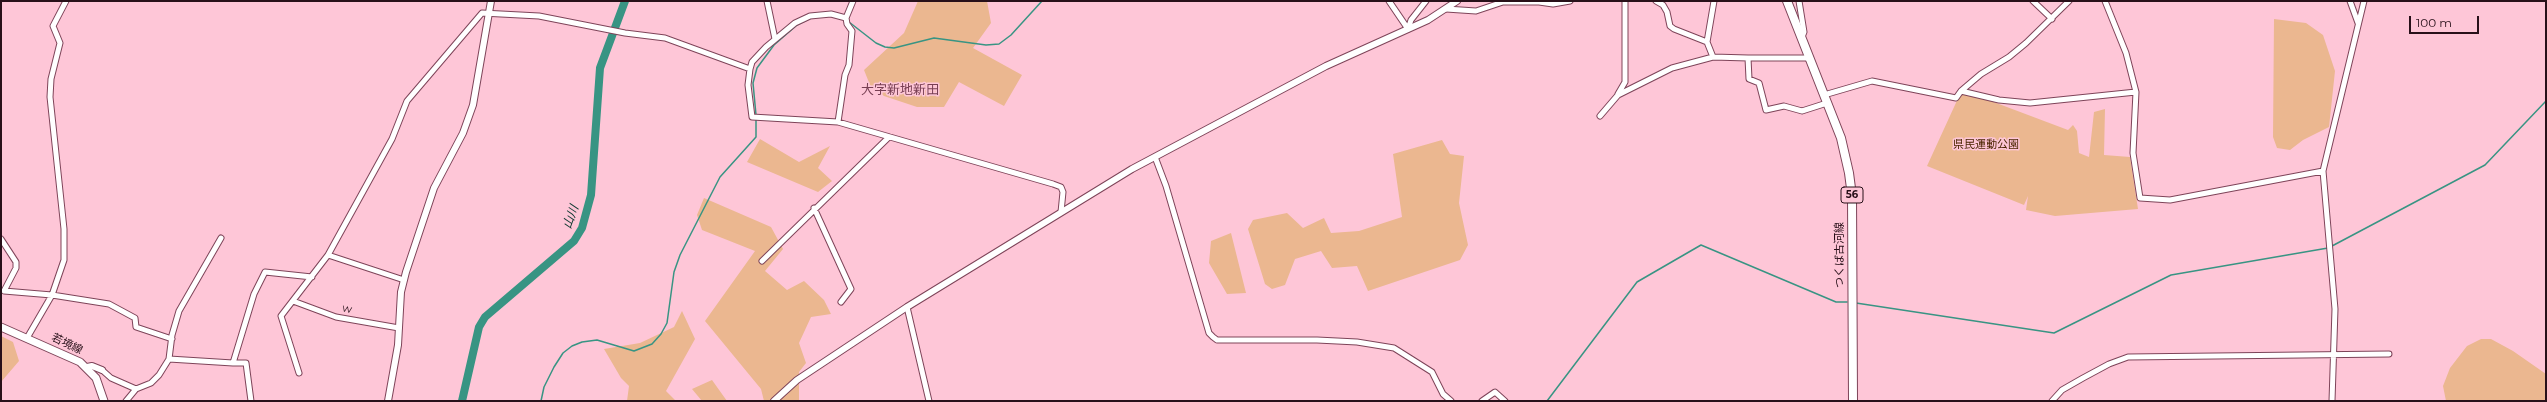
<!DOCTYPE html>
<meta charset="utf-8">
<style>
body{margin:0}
#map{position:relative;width:2547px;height:402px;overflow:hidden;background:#fec6d7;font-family:Montserrat,sans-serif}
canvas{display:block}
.frame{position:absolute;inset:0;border:2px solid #281019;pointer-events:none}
.scale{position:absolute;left:2409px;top:16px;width:70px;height:18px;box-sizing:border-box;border:2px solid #281019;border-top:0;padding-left:5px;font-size:12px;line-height:14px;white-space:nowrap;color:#281019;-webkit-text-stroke:3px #fec6d7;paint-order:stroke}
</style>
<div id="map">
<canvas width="2547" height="402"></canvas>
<div class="frame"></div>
<div class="scale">100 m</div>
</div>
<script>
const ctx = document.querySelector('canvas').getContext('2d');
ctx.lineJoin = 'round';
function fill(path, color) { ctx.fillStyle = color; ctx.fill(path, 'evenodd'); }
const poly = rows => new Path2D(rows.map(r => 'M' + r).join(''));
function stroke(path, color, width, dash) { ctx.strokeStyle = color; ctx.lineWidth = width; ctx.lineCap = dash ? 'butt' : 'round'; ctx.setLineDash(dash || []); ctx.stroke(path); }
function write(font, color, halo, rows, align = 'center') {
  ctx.font = font + ' Montserrat,"Noto Sans JP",sans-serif'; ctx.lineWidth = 3; ctx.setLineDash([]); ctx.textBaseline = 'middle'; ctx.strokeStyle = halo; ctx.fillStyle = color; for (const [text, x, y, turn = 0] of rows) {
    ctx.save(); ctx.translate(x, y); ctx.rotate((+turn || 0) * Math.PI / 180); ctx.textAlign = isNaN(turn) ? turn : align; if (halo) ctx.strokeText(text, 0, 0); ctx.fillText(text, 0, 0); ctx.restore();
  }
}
fill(poly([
 [918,1,987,1,991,23,973,48,1022,75,1004,106,959,82,944,107,917,107,884,96,870,85,864,70,904,33],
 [2274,19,2306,23,2323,35,2335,71,2329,127,2303,140,2290,150,2277,148,2273,137],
 [1960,94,1983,98,2068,130,2073,125,2077,131,2079,153,2089,157,2094,112,2105,109,2104,155,2130,157,2138,209,2055,216,2026,210,2028,196,2024,205,1927,166],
 [760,139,799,162,830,146,818,168,832,181,818,192,747,162],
 [1442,140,1450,154,1464,156,1459,203,1468,245,1460,260,1368,291,1357,266,1332,268,1321,251,1295,259,1285,285,1272,289,1265,284,1248,229,1253,220,1287,213,1303,228,1324,218,1331,233,1359,231,1402,217,1393,154],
 [704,198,771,227,783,249,765,271,787,290,804,281,824,300,831,314,811,317,799,343,806,363,799,372,799,401,764,401,761,389,705,321,755,251,702,230,697,215],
 [1231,233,1246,293,1227,294,1209,263,1211,241],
 [682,311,695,339,666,391,676,401,627,401,629,386,621,378,604,349,640,343,674,327],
 [1,336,13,342,19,361,1,382],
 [2481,339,2491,339,2513,351,2546,374,2546,401,2446,401,2443,386,2450,368,2467,346],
 [712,380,727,401,702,401,692,389]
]), '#ebb790');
stroke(poly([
 [849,22,876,43,885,47,894,48,934,38,986,45,999,44,1011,35,1042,1],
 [756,115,753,83,757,68,774,45,797,25,811,18],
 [2332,246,2485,165,2546,101],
 [1856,303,2054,333,2171,275,2328,248],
 [541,401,544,387,554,367,563,353,572,346,582,342,597,340,634,351,652,344,661,334,667,323,674,272,680,255,720,177,756,137,756,119],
 [1547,401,1637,282,1701,245,1836,302,1847,302]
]), '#389483', 1.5);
stroke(poly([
 [462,401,479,327,485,317,574,241,582,228,591,195,600,68,625,1]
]), '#389483', 8);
const minor = poly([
 [767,1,775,39],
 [1389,1,1408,29],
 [1656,1,1663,5,1667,12,1670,26,1674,29,1707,42,1713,57],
 [1799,1,1804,32,1802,37],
 [2033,1,2052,19],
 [2105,1,2126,53,2136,92,2133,153,2140,198,2170,200,2323,171],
 [2350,1,2358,23],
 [1446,9,1476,11,1503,2,1539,2,1553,4,1570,1],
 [846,18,831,14,810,16,795,23,766,47,752,62,750,69,748,85,752,117,838,122,1053,184,1061,187,1063,192,1061,212],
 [1408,29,1411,20,1426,1],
 [1707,42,1714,1],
 [1810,58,1748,58,1749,79,1759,83,1766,110,1784,106,1802,111,1827,103],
 [1961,91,1999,100,2030,103,2136,92],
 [1618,94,1625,82,1625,1],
 [1824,95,1872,81,1956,98,1961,91,1981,74,2009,57,2026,43,2069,1],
 [1600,116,1618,95,1672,68,1713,57,1748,58],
 [838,122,845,75,849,65,852,31,847,24,846,18,853,1],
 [1155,157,1166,186,1209,333,1213,337,1217,340,1317,340,1357,342,1394,348,1432,372,1443,394,1451,401],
 [814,208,851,289,841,302],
 [1,239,16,262,16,268,4,291,52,295,109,304,135,318,136,327,172,339],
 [328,255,392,139,407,101,482,13,539,16,625,33,665,38,750,69],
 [762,261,889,137],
 [293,301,336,317,399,328],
 [907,307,929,401],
 [27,338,52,295,64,260,64,229,50,97,51,79,60,43,53,26,66,1],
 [169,359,233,363,254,294,265,272,312,277],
 [233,363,246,363,251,401],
 [102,370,111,378,136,389,126,401],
 [299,373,281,316,328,255,404,280],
 [136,389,151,383,159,375,169,359,172,335,179,311,221,238],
 [1482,401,1495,392,1505,401],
 [2052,401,2062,390,2083,378,2109,364,2128,357,2389,354],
 [2332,401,2335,309,2323,171,2364,1]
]);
const tertiary = poly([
 [87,367,92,366,102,370],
 [388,401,398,345,401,292,406,272,434,188,463,133,473,105,491,1],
 [774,401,797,380,907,307,1132,169,1326,66,1428,20,1457,1]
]);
const secondary = poly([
 [1,327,80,362,96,378,104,401]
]);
const primary = poly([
 [1787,1,1841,138,1849,173,1852,196,1853,401]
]);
stroke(minor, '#7e4459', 7);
stroke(tertiary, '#7e4459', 8);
stroke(secondary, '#7e4459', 9);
stroke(primary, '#7e4459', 10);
stroke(minor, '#fff', 5);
stroke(tertiary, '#fff', 6);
stroke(secondary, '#fff', 7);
stroke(primary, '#fff', 8);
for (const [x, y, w] of [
 [1852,195,22]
]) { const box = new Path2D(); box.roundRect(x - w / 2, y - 8, w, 16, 3); ctx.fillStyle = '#fec6d7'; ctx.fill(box); stroke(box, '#281019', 1); }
write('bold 10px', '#281019', null, [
 ["56",1852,195]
]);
write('11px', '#4b2602', '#fec6d7', [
 ["県民運動公園",1986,145]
]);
write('11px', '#281019', '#fec6d7', [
 ["つくば古河線",1840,255,-90],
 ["w",347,309,11],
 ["若境線",67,344,26]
]);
write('italic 12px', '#0b362e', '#fec6d7', [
 ["山川",571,217,-70]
]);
write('13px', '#783f53', '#fec6d7', [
 ["大字新地新田",900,90]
]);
</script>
